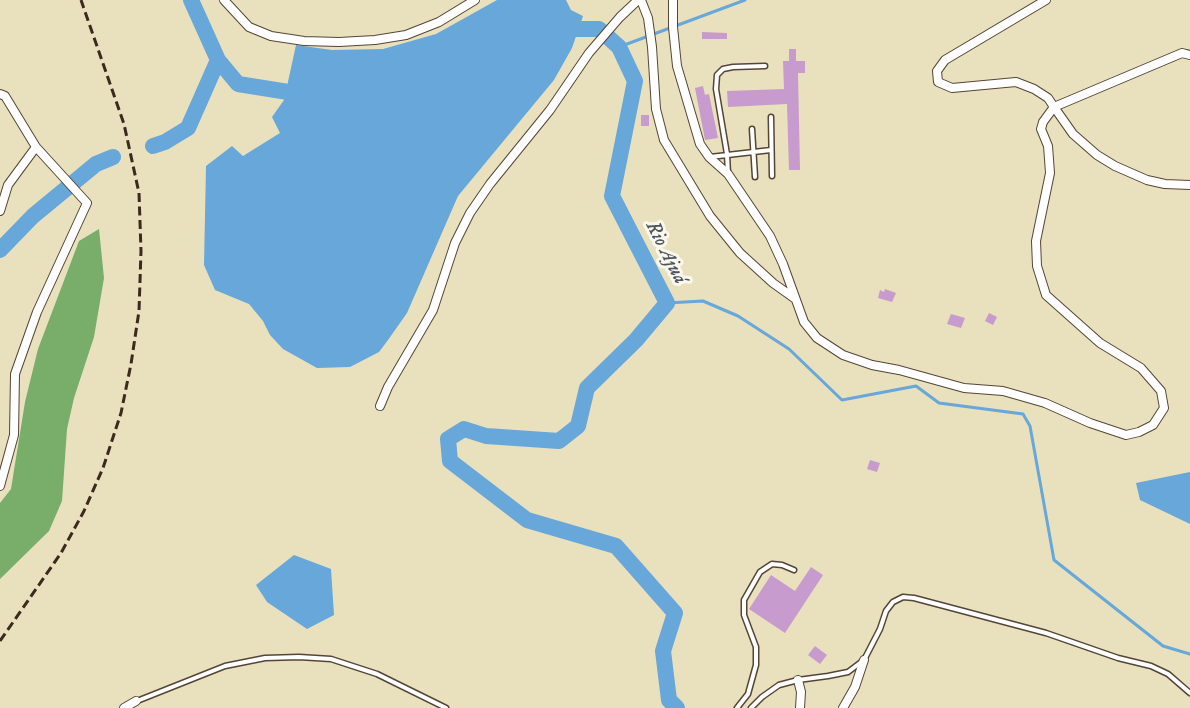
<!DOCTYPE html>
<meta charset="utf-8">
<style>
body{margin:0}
canvas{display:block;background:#e9e0bd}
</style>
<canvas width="1190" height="708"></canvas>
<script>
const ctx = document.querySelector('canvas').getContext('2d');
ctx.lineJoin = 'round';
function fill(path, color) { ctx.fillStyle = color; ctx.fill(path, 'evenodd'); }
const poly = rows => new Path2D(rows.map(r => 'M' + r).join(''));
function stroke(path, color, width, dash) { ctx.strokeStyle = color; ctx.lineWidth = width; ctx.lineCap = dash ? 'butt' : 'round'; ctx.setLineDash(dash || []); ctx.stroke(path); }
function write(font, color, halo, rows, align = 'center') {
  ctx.font = font + ' "IM FELL DW Pica",serif'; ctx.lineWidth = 6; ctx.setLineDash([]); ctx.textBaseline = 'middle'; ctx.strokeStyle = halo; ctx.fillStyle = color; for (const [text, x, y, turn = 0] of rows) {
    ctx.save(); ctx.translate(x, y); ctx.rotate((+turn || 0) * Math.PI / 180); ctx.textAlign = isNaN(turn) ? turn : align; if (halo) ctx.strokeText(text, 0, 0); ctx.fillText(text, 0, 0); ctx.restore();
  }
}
fill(poly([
 [99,229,104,278,94,337,74,398,67,429,62,501,49,531,0,579,0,503,11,489,25,402,38,349,79,241]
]), '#78ad6a');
fill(poly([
 [497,0,566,0,571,10,583,16,572,48,554,80,458,196,407,313,388,340,379,352,350,367,317,368,283,349,270,335,263,321,249,304,215,290,204,265,206,166,232,146,243,156,280,133,272,117,284,100,296,45,332,50,383,49,436,34],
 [1190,472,1190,524,1140,500,1136,483],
 [294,555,331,569,334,615,307,629,267,602,256,585]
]), '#67a7da');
stroke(poly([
 [619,47,745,0],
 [667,303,703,301,738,316,789,349,842,400,916,386,939,403,1023,414,1030,426,1054,560,1163,646,1190,654]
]), '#67a7da', 3);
stroke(poly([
 [191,0,218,60,238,84,307,95],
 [558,29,599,29,619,47,635,81,612,196,667,303,636,340,587,388,578,426,559,441,486,436,464,429,448,439,450,461,527,520,616,546,675,613,663,651,669,700,677,708],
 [153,146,165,142,188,128,218,60],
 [0,250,33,216,96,164,113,157]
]), '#67a7da', 16);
fill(poly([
 [702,32,727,33,727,39,702,39],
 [789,49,796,49,796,61,805,61,805,73,798,73,800,170,789,170,787,104,728,107,727,91,784,89,783,61,789,61],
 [703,86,705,95,709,94,718,138,705,140,695,88],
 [641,115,649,115,649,126,641,126],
 [885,289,896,293,892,302,878,298,880,290,884,292],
 [989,313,997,317,993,325,985,321],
 [951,314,965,318,961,328,947,324],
 [870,460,880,463,877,472,867,469],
 [811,567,823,575,785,633,749,609,771,575,795,591],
 [815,646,827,655,820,664,808,655]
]), '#c89bce');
const lane = poly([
 [771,117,772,176],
 [752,129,755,177],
 [710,157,771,150],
 [728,174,727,154,716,89,717,75,723,69,733,67,765,66],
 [137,701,225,666,265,658,299,657,331,659,377,674,446,708],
 [737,708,748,694,756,665,756,647,744,615,744,600,760,572,772,564,782,565,794,570],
 [751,708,762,697,779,685,798,680,828,676,848,672,864,660,880,629,886,611,893,602,903,597,914,598,1046,633,1118,658,1151,666,1168,674,1190,693]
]);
const street = poly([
 [224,0,249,27,271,36,304,41,339,42,375,40,406,35,439,22,475,0],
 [641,0,648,18,652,47,656,109,664,140,710,216,740,253,773,283,794,298],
 [673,0,673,27,677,66,700,144,709,157,728,174,770,236,783,264,804,322,817,338,843,355,872,365,899,370,964,388,1003,391,1045,403,1090,423,1126,435,1139,432,1153,425,1164,408,1161,391,1141,368,1100,343,1046,295,1037,266,1036,241,1050,173,1048,146,1041,129,1043,122,1054,107,1048,98,1034,89,1016,82,952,88,938,82,937,71,945,60,1046,0],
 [1190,55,1182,53,1054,107,1073,134,1097,155,1115,166,1147,180,1165,184,1190,185],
 [0,94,5,96,36,147,87,203,37,312,15,374,14,435,0,486],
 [0,211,8,185,36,147],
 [380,406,388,387,433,310,455,243,470,213,490,184,550,110,589,53,620,17,638,0],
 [798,680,801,692,800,708],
 [124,708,136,701],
 [843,708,855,687,864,660]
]);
stroke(lane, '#554536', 7);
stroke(street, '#554536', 10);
stroke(lane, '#fff', 4);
stroke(street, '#fff', 8);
stroke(poly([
 [0,641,61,553,84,511,103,468,121,413,131,364,139,311,141,251,139,193,124,124,81,0]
]), '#3b2a1e', 3, [9, 4.5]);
write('italic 20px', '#4a5660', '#fbf7ec', [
 ["Rio Ajuá",665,253,63]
]);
</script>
